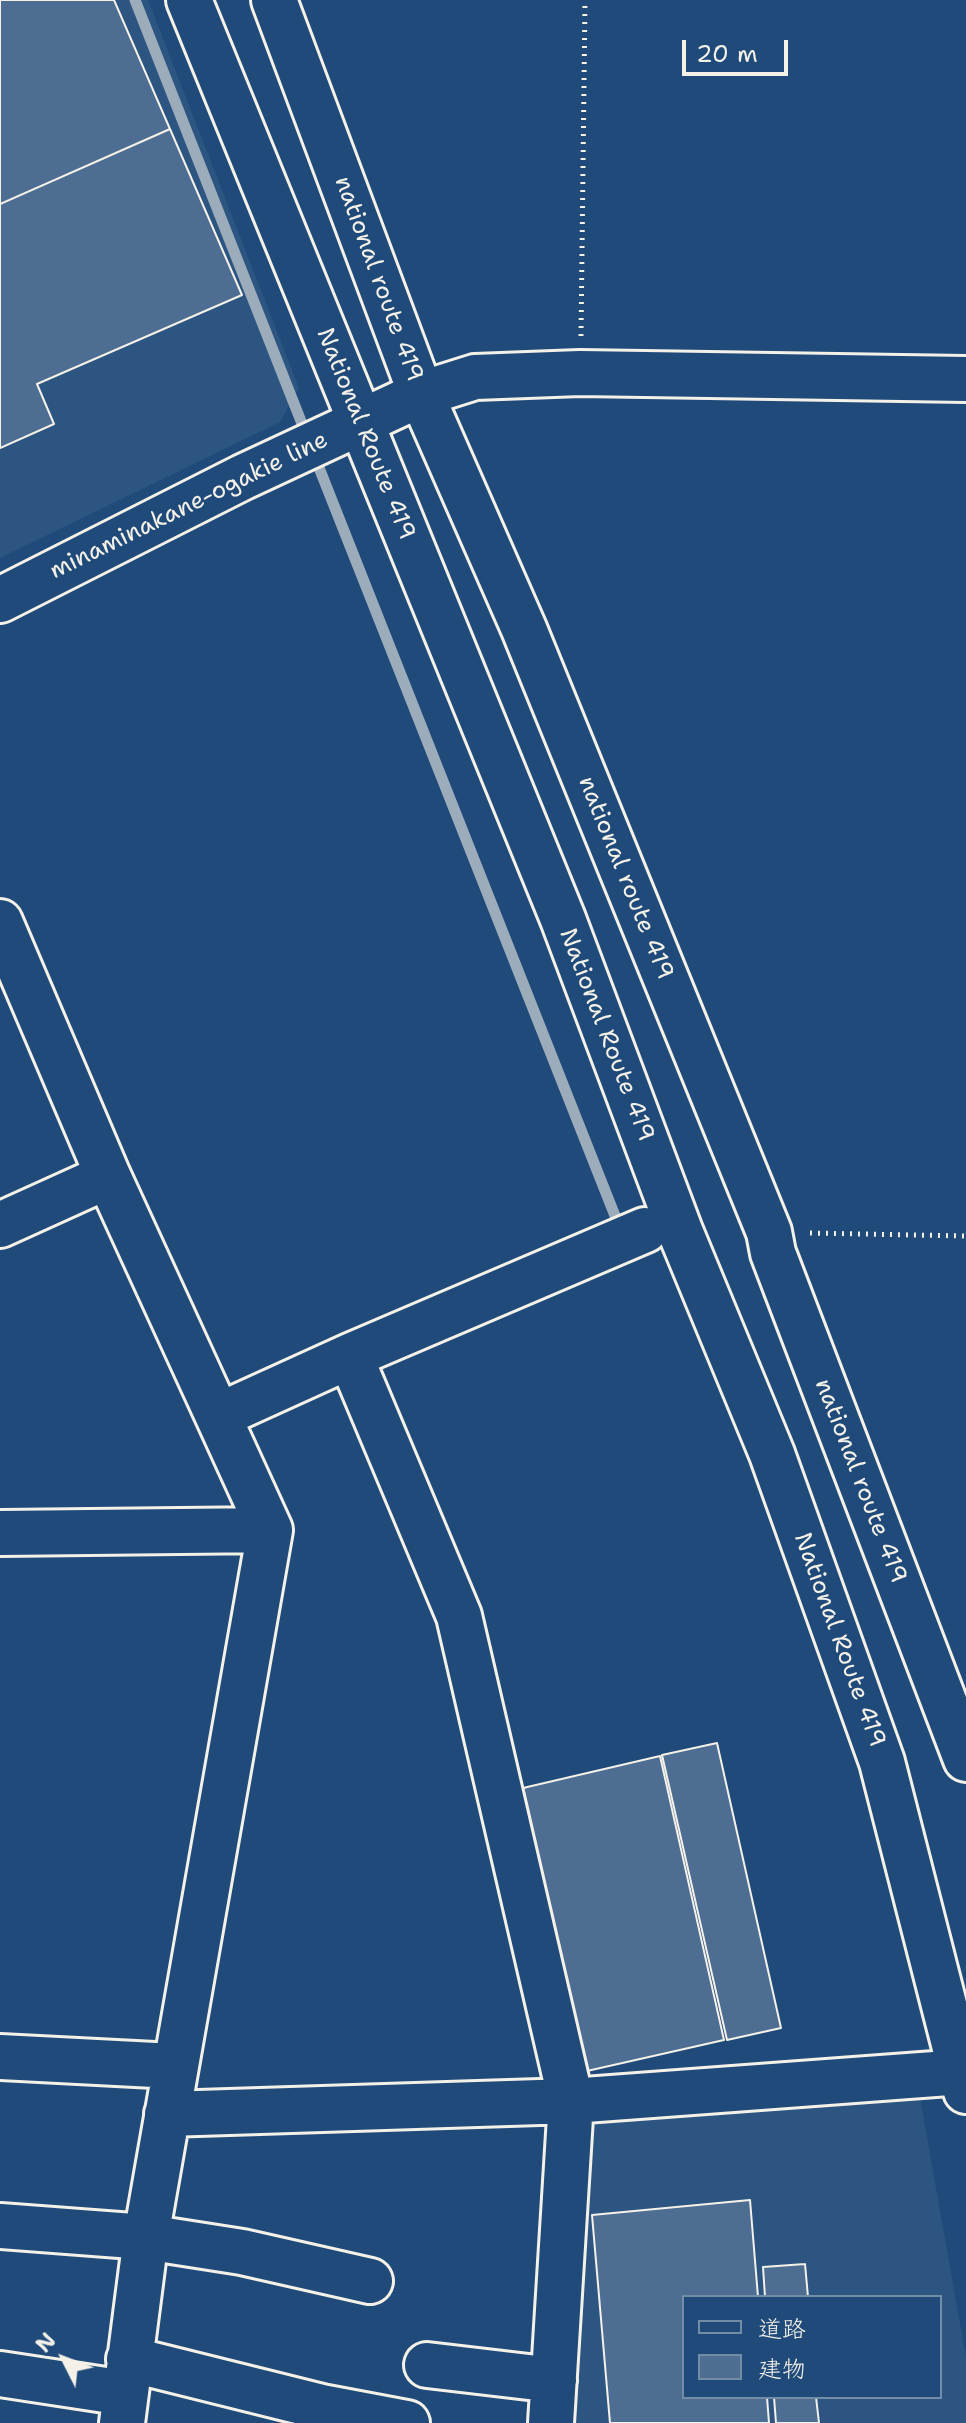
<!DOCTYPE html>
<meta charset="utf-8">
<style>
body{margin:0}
#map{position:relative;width:966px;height:2423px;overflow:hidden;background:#1f4a7a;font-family:"Shantell Sans","Klee One",sans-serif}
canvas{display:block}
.legend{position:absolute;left:682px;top:2295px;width:260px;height:104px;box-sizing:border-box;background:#1f4a7a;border:2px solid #748da6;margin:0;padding:10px 14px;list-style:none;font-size:24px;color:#f4f1e8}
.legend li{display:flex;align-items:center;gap:16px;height:40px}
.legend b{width:40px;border:2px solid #748da6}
.north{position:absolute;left:24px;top:2319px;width:80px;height:80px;-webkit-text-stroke:6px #1f4a7a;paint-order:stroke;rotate:312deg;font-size:22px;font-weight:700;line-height:32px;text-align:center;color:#f4f1e8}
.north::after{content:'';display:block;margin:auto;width:28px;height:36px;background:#f4f1e8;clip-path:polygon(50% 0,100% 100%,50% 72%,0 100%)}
.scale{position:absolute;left:682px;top:40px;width:106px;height:36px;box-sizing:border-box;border:4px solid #f4f1e8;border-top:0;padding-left:10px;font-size:24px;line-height:28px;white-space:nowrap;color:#f4f1e8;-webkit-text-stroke:6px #1f4a7a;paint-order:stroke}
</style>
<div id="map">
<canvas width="966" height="2423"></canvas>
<ul class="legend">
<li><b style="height:10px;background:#1f4a7a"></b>道路</li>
<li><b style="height:22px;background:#4d6e92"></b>建物</li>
</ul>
<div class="north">N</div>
<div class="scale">20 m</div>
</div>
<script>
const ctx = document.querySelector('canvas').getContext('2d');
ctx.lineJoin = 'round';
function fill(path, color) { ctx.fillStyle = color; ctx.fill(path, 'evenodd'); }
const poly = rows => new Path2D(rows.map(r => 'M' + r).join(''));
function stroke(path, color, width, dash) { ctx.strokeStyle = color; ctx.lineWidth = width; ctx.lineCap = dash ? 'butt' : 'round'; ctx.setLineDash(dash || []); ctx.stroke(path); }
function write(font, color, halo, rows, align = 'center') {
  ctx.font = font + ' "Shantell Sans",sans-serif'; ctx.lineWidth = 6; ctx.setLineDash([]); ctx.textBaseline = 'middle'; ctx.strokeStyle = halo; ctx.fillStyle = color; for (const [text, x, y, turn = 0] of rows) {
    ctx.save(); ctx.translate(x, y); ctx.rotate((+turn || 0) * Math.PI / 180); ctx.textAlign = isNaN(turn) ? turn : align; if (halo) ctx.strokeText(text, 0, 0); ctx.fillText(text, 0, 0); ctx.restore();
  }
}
fill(poly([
 [0,0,148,0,299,388,280,422,0,558],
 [918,2087,966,2357,966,2423,571,2423,588,2110],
 [684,2297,940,2297,940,2397,684,2397]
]), '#2d5581');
stroke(poly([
 [135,0,308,439],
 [314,455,621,1231]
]), '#9cacbb', 11);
const building = poly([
 [0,0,114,0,170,129,0,204,0,0],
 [170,129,242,295,37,384,54,424,0,448,0,204,170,129],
 [717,1743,781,2028,727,2040,662,1755,717,1743],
 [660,1756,724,2040,587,2071,523,1788,660,1756],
 [750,2200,758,2297,684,2297,684,2397,767,2397,769,2423,610,2423,592,2215,750,2200],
 [805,2264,808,2297,765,2297,763,2267,805,2264],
 [774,2397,816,2397,819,2423,776,2423,774,2397]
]);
fill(building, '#4d6e92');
stroke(building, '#f4f1e8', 2);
const minor = poly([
 [421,394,475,377,580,373,966,379],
 [0,922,108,1176,218,1416,350,1356,645,1230],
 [0,1225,108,1176],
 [350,1356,459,1616,571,2101,551,2423],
 [218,1416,270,1530],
 [0,1533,270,1530,146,2237,122,2423],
 [0,2057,174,2066],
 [167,2114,571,2101,962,2072],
 [0,2226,146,2237,242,2252,370,2281],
 [129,2359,322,2407,407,2423],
 [427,2365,554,2380],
 [0,2374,125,2393]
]);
const major = poly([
 [0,600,243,477,421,394]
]);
const highway = poly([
 [189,0,563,919,680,1231,772,1454,882,1762,966,2091],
 [274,0,421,394,524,629,769,1232,773,1253,966,1759]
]);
stroke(minor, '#f4f1e8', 50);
stroke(major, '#f4f1e8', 50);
stroke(highway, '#f4f1e8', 50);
stroke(poly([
 [581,336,585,0],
 [810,1233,966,1236]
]), '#f4f1e8', 5, [2, 6]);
stroke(minor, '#1f4a7a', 44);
stroke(major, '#1f4a7a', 44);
stroke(highway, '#1f4a7a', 44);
write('24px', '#f4f1e8', '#1f4a7a', [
 ["national route 419",378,279,70],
 ["National Route 419",365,434,68],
 ["minaminakane-ogakie line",189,506,-26],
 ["national route 419",625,878,68],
 ["National Route 419",606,1035,69],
 ["national route 419",860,1481,69],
 ["National Route 419",839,1640,70]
]);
</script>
